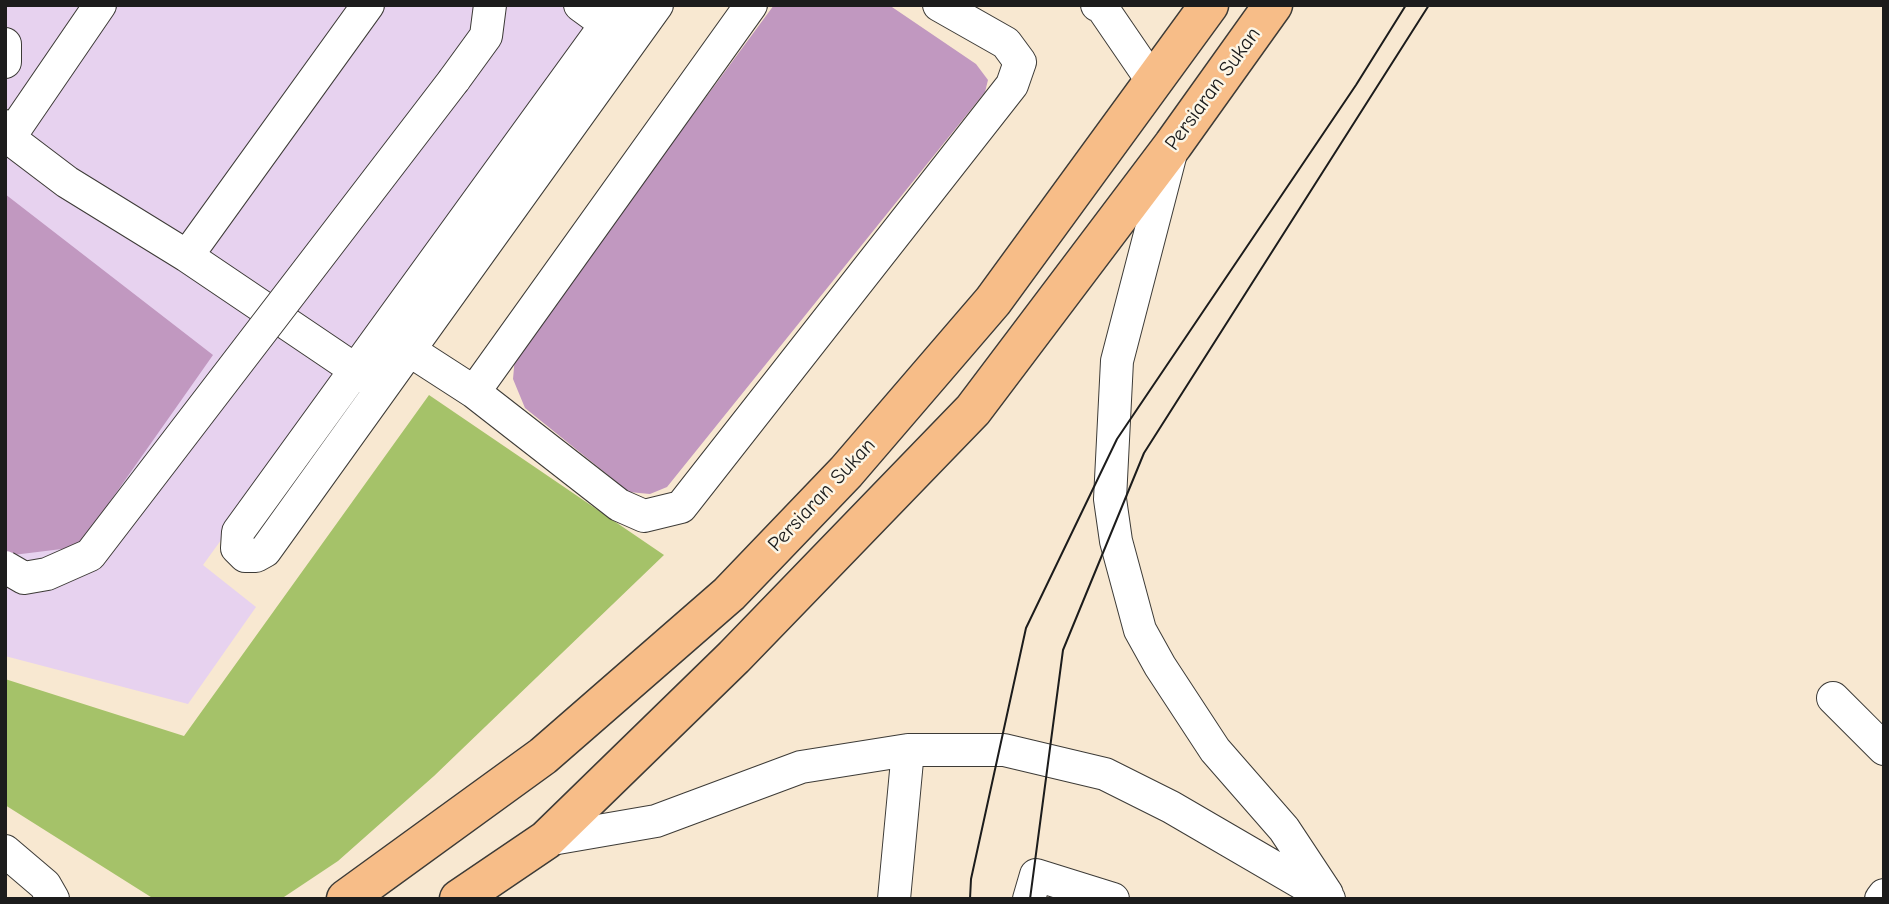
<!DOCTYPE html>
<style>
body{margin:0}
#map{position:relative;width:1889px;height:904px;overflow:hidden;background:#f8e8d1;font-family:"Comic Neue",sans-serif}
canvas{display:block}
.frame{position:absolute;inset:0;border:7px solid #1c1c1c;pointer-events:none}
</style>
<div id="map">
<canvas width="1889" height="904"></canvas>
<div class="frame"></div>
</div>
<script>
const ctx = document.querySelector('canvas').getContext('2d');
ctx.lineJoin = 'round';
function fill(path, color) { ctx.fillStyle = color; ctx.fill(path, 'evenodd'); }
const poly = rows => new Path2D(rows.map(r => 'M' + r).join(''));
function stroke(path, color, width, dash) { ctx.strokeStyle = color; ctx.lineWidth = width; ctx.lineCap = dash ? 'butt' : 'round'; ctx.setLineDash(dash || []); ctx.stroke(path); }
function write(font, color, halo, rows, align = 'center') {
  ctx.font = font + ' "Comic Neue",sans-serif'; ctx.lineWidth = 5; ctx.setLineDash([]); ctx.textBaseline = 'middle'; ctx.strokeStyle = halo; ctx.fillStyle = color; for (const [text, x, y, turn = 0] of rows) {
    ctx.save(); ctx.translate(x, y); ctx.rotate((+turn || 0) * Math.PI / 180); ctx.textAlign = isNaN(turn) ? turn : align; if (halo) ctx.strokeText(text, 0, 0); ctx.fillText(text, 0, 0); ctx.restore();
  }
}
fill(poly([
 [5,5,608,5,203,565,256,607,188,704,5,656]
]), '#e7d2ef');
fill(poly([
 [429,395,664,555,434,776,338,861,281,899,154,899,5,805,5,679,184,736]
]), '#a5c269');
fill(poly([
 [774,5,889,5,976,64,988,80,985,92,667,487,650,494,629,492,525,408,513,379,515,356],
 [5,194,213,355,78,547,5,556]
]), '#c198c0');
const minor = poly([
 [580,5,621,35],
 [620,5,238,532,237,548,245,556,256,556,265,551,657,5],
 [1097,5,1101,6,1153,82],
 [5,44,5,62],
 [454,80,486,36,490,5],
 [5,126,9,138,67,182,187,256,369,379],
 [9,138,100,5],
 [1171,153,1117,361,1110,499,1116,541,1140,630,1160,666,1215,750,1284,829,1327,894],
 [187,256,368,5],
 [409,350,474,392,619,505,644,516,681,507,1012,85,1020,62,1006,43,939,5],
 [474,392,751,5],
 [1833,698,1884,749],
 [546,840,656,821,801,767,908,750,1004,750,1105,774,1171,807,1329,899],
 [5,851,45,885,53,899],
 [894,899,908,750],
 [1029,899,1036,875,1113,899],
 [1881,899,1884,895]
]);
const major = poly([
 [346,899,543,756,729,594,846,472,993,301,1209,5],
 [459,899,546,840,734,657,973,410,1173,145,1273,5]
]);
stroke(minor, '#3d3b37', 34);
stroke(major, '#3d3b37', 41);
stroke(minor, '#fff', 32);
stroke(major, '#f7bd88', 38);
stroke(poly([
 [970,899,971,879,1026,628,1117,439,1356,85,1406,5],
 [1030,899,1063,650,1144,453,1429,5]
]), '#1c1c1c', 2);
const minorBridge = poly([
 [5,567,24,578,47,574,90,555,454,80]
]);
stroke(minorBridge, '#3d3b37', 34, []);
stroke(minorBridge, '#fff', 32);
write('21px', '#1c1c1c', '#fcf5e5', [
 ["Persiaran Sukan",1213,89,-54],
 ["Persiaran Sukan",822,495,-47]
]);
</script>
